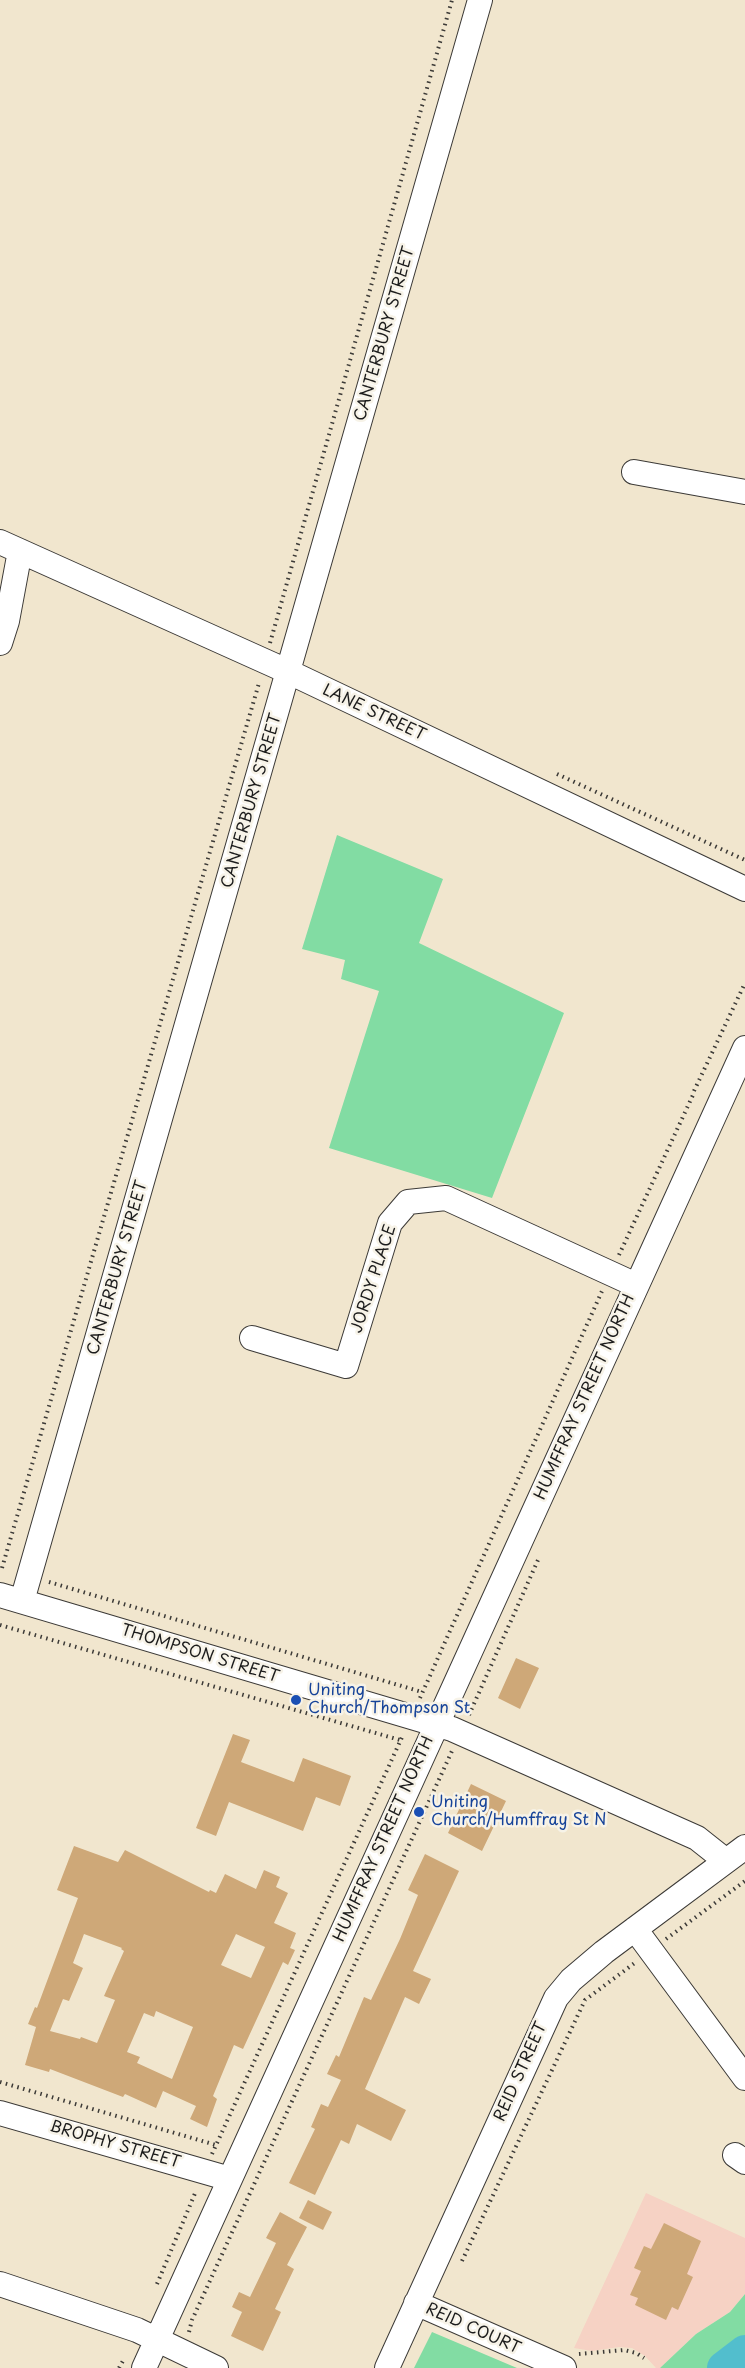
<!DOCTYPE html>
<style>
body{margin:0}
canvas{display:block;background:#f1e6ce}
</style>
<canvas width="745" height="2368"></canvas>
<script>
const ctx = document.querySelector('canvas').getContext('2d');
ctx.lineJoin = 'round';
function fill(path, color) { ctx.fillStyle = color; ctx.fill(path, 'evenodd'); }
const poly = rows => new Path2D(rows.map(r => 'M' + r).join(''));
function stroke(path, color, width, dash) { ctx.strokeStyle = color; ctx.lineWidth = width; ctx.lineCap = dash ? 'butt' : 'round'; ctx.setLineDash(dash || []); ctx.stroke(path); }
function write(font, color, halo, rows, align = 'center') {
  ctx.font = font + ' "Playpen Sans",sans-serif'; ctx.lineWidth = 5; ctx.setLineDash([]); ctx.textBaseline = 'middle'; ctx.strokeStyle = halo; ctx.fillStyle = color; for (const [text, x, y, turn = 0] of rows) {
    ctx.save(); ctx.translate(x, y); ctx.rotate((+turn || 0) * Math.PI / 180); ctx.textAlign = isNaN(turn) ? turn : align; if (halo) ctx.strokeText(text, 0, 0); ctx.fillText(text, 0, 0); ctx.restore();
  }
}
fill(poly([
 [646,2193,745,2238,745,2294,730,2312,696,2334,660,2368,656,2368,645,2356,632,2348,619,2347,592,2351,574,2348]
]), '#f6d2c4');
fill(poly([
 [337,835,443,879,419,943,564,1013,492,1198,329,1148,379,991,341,979,345,960,302,949],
 [745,2294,745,2368,660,2368,696,2334,730,2312],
 [432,2332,517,2368,414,2368]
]), '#82dca3');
stroke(poly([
 [724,2368,745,2352]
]), '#52becd', 34);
fill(poly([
 [516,1658,539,1668,520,1709,498,1698],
 [233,1734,250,1740,241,1762,294,1782,303,1758,351,1776,340,1806,316,1797,303,1831,229,1802,216,1836,196,1828],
 [471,1784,506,1801,482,1851,448,1833],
 [74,1846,118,1862,125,1850,209,1892,210,1890,216,1893,225,1874,256,1889,264,1870,280,1877,276,1887,288,1893,274,1923,296,1933,290,1948,295,1950,288,1965,283,1962,243,2049,234,2045,213,2096,217,2099,207,2127,190,2119,196,2106,163,2091,156,2108,125,2094,123,2097,50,2069,49,2072,25,2065,36,2027,28,2024,35,2007,37,2008,78,1898,57,1890],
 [84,1934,122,1948,121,1949,124,1951,104,1996,115,2000,97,2043,81,2037,80,2039,50,2031,63,1999,69,2001,83,1968,73,1963],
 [236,1934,265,1947,251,1978,221,1965],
 [156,2011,193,2027,172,2079,137,2063,140,2057,127,2052,144,2013,154,2017],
 [425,1854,459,1871,413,1971,431,1979,419,2004,405,1997,365,2089,406,2110,391,2141,357,2124,349,2144,341,2140,315,2195,289,2183,315,2129,311,2127,321,2104,328,2107,341,2080,327,2074,336,2055,339,2057,364,1997,371,2000,400,1939,418,1895,408,1890],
 [308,2200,332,2212,323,2230,299,2218],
 [280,2212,307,2227,287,2265,294,2269,275,2309,281,2312,263,2351,231,2336,242,2312,232,2307,239,2292,250,2297,276,2243,266,2238],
 [664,2223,701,2241,687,2274,693,2277,678,2310,672,2307,666,2320,635,2305,638,2298,630,2295,641,2271,634,2268,644,2246,651,2249]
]), '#cea878');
const minor = poly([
 [634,472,745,492],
 [0,542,289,672,745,889],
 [0,643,7,621,20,551],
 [252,1338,346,1366,390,1223,408,1202,446,1198,636,1285],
 [0,1595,452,1729,697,1838,726,1861],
 [22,1601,480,0],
 [635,1929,745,2078],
 [0,2113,230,2179],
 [735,2155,745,2162],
 [0,2284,137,2330,216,2368],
 [416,2303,564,2368],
 [144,2368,745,1048],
 [387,2368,556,1998,571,1980,604,1952,745,1847]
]);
stroke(minor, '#3c3a37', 26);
stroke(poly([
 [270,643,452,0],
 [557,774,745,860],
 [694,1091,745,983],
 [619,1255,693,1095],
 [2,1568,259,683],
 [49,1582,422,1692],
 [0,1625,400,1740],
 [420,1698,602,1291],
 [469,1715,538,1560],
 [666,1939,745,1881],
 [0,2082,216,2145],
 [212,2154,403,1735],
 [462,2261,585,2000,636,1962],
 [157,2284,196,2191],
 [189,2332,192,2320,452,1751],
 [579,2354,624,2350,636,2353,644,2358],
 [119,2368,124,2359]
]), '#3c3a37', 4, [1.5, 4.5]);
stroke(minor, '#fff', 24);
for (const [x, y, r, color] of [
 [296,1700,6,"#1a4fb4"],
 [419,1812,6,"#1a4fb4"]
]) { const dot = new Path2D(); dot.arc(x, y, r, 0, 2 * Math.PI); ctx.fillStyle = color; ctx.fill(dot); stroke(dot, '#f7f3e8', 2); }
write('16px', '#1c1c1c', '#f7f3e8', [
 ["CANTERBURY STREET",385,334,-74],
 ["LANE STREET",374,713,25],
 ["CANTERBURY STREET",252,801,-74],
 ["CANTERBURY STREET",118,1268,-74],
 ["JORDY PLACE",374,1279,-72],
 ["HUMFFRAY STREET NORTH",585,1397,-66],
 ["THOMPSON STREET",200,1654,17],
 ["HUMFFRAY STREET NORTH",384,1839,-66],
 ["REID STREET",521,2072,-66],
 ["BROPHY STREET",115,2145,16],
 ["REID COURT",473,2329,24]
]);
write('16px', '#164399', '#f7f3e8', [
 ["Uniting",308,1691],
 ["Church/Thompson St",308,1709],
 ["Uniting",431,1803],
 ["Church/Humffray St N",431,1821]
], 'left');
</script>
